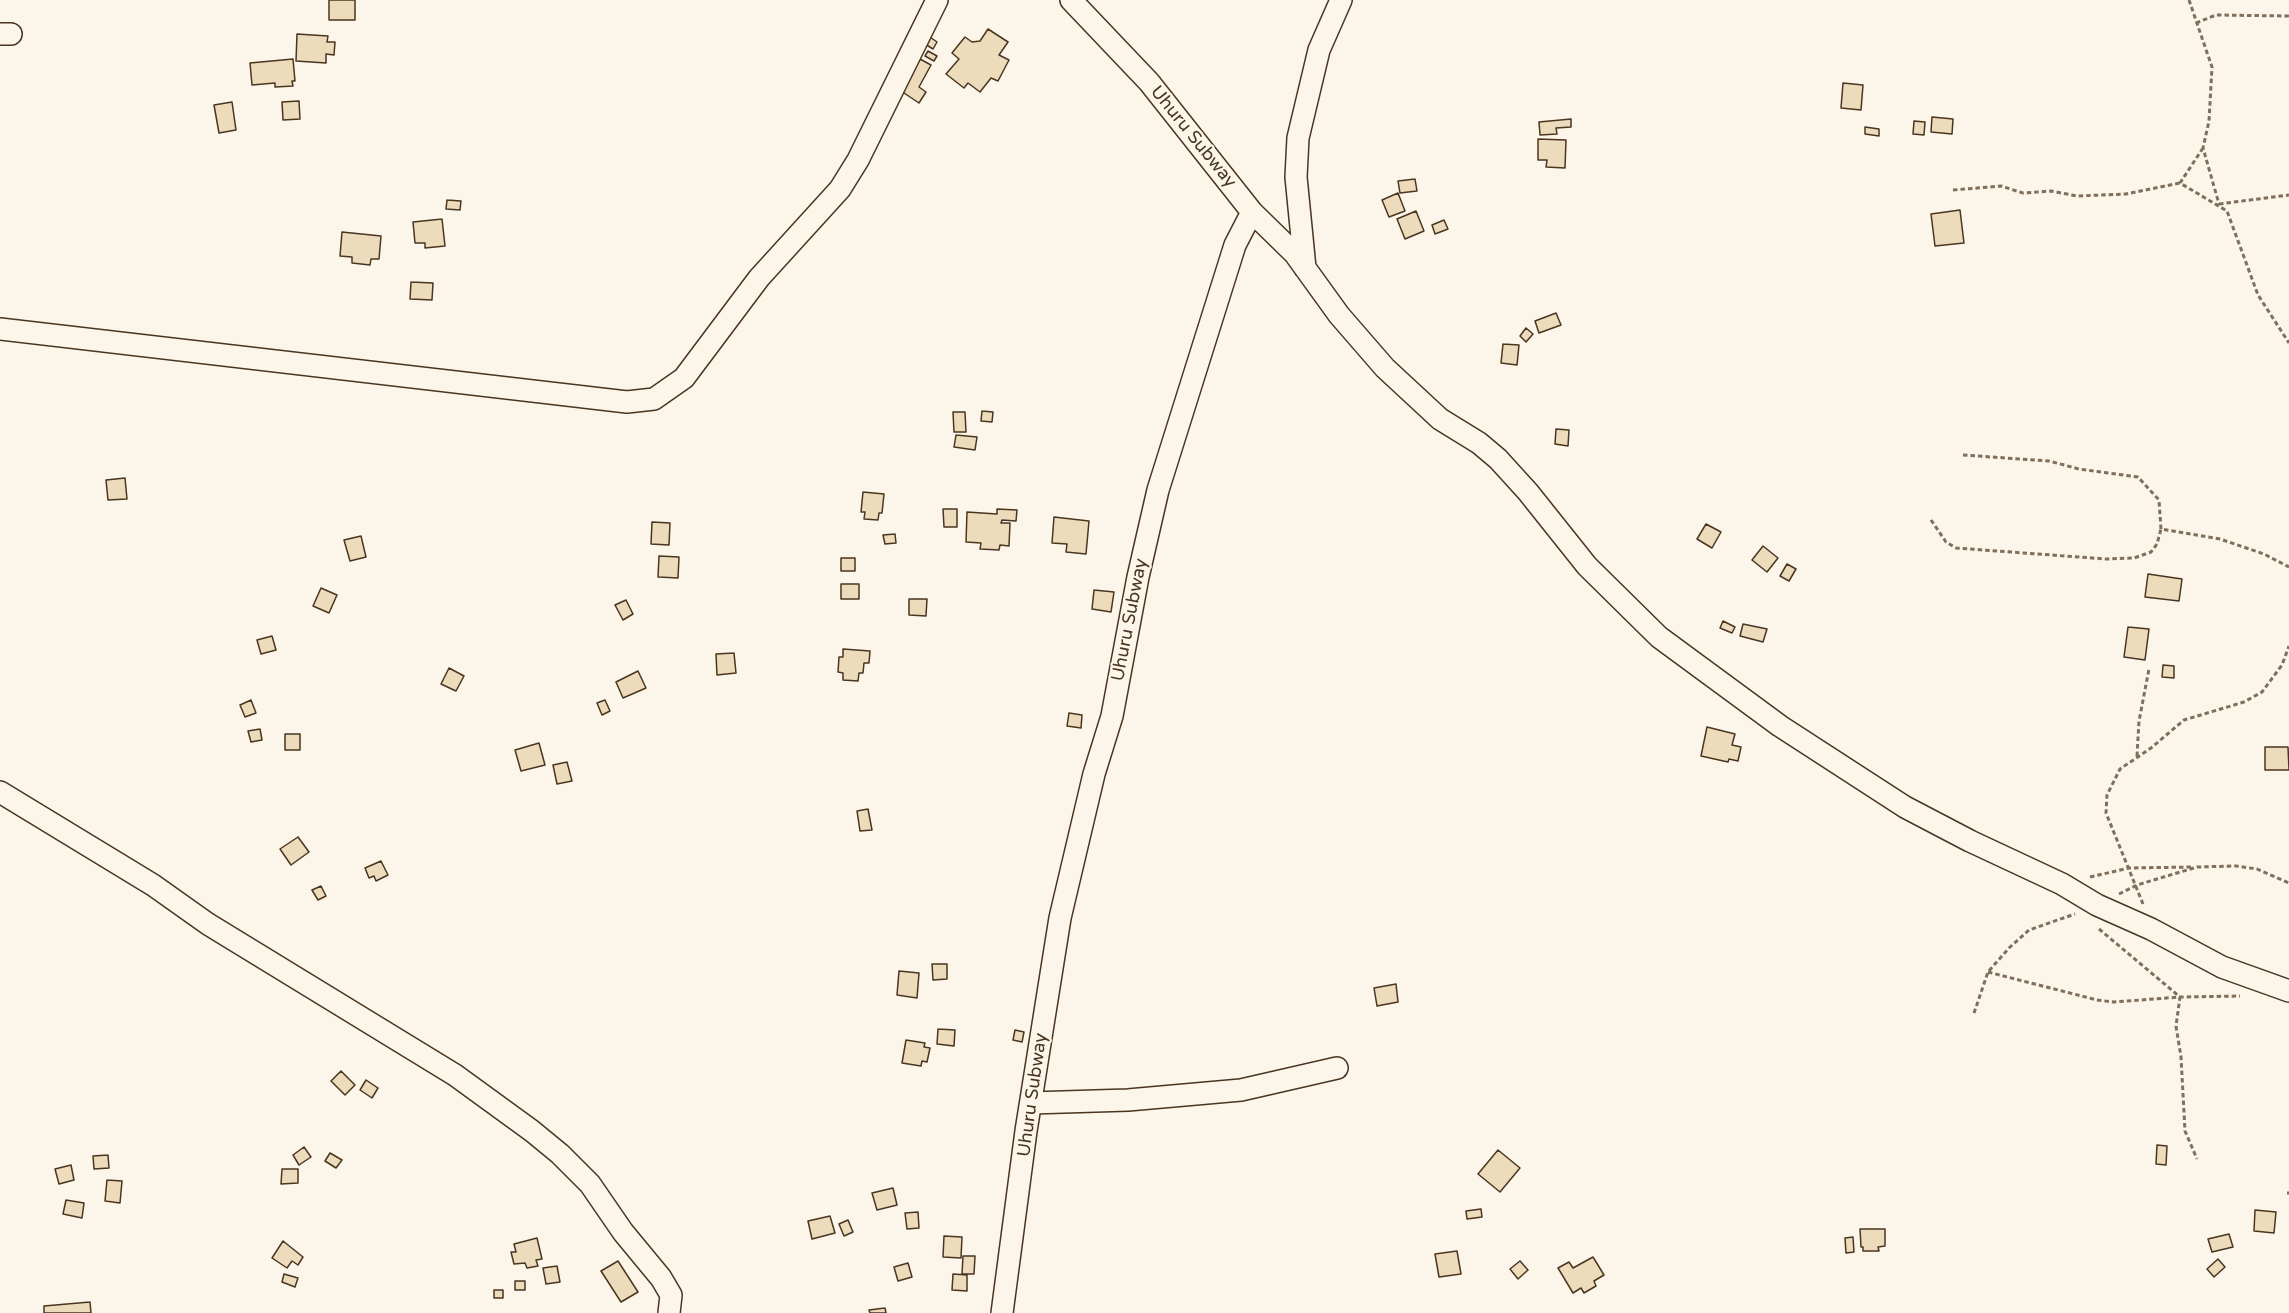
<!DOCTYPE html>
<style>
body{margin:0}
canvas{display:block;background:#fbf6e9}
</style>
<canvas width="2289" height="1313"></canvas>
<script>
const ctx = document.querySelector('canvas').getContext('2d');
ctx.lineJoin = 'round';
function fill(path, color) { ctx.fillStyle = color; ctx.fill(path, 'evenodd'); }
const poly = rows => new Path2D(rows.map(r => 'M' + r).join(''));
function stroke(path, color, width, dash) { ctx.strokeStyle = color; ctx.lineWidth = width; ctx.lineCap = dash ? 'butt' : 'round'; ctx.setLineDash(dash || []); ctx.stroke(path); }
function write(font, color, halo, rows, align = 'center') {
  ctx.font = font + ' "Varela Round",sans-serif'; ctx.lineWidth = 4.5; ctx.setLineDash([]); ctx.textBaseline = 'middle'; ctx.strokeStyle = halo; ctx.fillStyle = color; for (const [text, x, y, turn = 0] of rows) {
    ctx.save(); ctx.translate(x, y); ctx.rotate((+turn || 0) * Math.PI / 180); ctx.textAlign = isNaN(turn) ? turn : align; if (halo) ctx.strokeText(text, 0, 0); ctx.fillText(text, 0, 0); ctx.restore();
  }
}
const building = poly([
 [329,0,355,0,355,20,329,20,329,0],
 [988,29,1008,42,999,55,1009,60,998,81,991,78,980,92,968,83,964,88,946,74,959,59,952,53,965,37,972,42,980,41,988,29],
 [297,34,328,36,327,42,335,42,334,55,326,54,326,63,296,61,297,34],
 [930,37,937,42,933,49,925,44,930,37],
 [928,51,937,56,934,61,925,56,928,51],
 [293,59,295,81,292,81,293,86,275,87,275,83,252,85,250,63,293,59],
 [920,59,931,65,919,87,926,92,919,103,901,91,920,59],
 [1843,83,1863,85,1861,110,1841,108,1843,83],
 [299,101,300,119,283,120,282,102,299,101],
 [232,102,236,130,219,133,214,105,232,102],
 [1932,117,1953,119,1952,134,1931,132,1932,117],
 [1571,119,1571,127,1556,128,1557,134,1540,135,1539,122,1571,119],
 [1914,121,1925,122,1924,135,1913,134,1914,121],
 [1865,127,1879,129,1879,136,1865,134,1865,127],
 [1538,139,1566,140,1565,168,1546,167,1547,160,1538,160,1538,139],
 [1415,179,1417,191,1400,193,1398,181,1415,179],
 [1398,193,1405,211,1389,217,1382,200,1398,193],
 [447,200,461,201,460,210,446,209,447,200],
 [1960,210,1964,243,1935,246,1931,214,1960,210],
 [1416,211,1424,231,1405,239,1397,219,1416,211],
 [442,219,445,246,425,248,425,243,415,243,413,222,442,219],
 [1444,220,1448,229,1435,234,1432,225,1444,220],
 [342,232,381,236,379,259,371,259,370,265,352,263,352,257,340,256,342,232],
 [411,282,433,283,432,300,410,299,411,282],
 [1556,313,1561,325,1539,333,1535,321,1556,313],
 [1526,328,1533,334,1526,342,1520,336,1526,328],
 [1503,344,1519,345,1517,365,1501,363,1503,344],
 [982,411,993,412,992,422,981,421,982,411],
 [953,412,965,412,966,432,954,432,953,412],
 [1556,429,1569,430,1568,446,1555,444,1556,429],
 [956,435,977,437,975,450,954,447,956,435],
 [125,478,127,499,108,500,106,480,125,478],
 [863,492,884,494,882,513,879,513,878,520,864,519,865,512,861,512,863,492],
 [943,509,957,509,957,527,944,527,943,509],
 [997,509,1017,510,1016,521,1002,520,1001,523,1010,523,1009,546,1000,545,999,550,980,549,981,543,966,542,967,512,997,514,997,509],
 [1054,517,1089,521,1086,554,1066,552,1067,544,1052,543,1054,517],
 [652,522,670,523,669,545,651,544,652,522],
 [1706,524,1721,532,1712,548,1697,539,1706,524],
 [895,534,896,543,885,544,883,535,895,534],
 [361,536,366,557,350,561,344,540,361,536],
 [1763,546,1778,558,1767,572,1752,560,1763,546],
 [659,556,679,557,678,578,658,577,659,556],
 [841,558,855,558,855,571,841,571,841,558],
 [1787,564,1796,569,1789,581,1780,576,1787,564],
 [2148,574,2182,579,2179,601,2145,597,2148,574],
 [841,584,859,584,859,599,841,599,841,584],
 [321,588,337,595,329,613,313,606,321,588],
 [1094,590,1114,592,1111,612,1092,609,1094,590],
 [909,599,927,599,926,616,909,615,909,599],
 [626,600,633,614,623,620,615,605,626,600],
 [1723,621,1735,627,1732,633,1720,628,1723,621],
 [1743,624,1767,629,1763,642,1740,636,1743,624],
 [2128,627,2149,629,2145,660,2124,657,2128,627],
 [272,636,276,650,261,654,257,640,272,636],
 [843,649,870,651,869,663,864,663,863,673,859,673,858,681,843,680,843,673,838,672,839,657,843,657,843,649],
 [734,653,736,673,717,675,716,654,734,653],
 [2163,665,2174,666,2174,678,2162,677,2163,665],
 [449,668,464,676,456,691,441,684,449,668],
 [638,671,646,688,623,698,616,682,638,671],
 [251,700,256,713,245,717,240,705,251,700],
 [605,700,610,711,602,715,597,703,605,700],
 [1069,713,1082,715,1081,728,1067,726,1069,713],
 [1707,727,1735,734,1732,745,1741,747,1738,761,1729,759,1728,762,1701,756,1707,727],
 [260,729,262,740,251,742,248,731,260,729],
 [285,734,300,734,300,750,285,750,285,734],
 [539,743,545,765,521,771,515,750,539,743],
 [2265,747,2288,747,2289,770,2265,770,2265,747],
 [567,762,572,781,557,784,553,765,567,762],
 [868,809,872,830,860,831,857,811,868,809],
 [298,837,309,852,291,865,280,849,298,837],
 [381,861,388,875,376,881,374,876,369,878,365,868,381,861],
 [321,886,326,896,318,900,312,890,321,886],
 [932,964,947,964,947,979,933,980,932,964],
 [899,971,919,973,917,998,897,995,899,971],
 [1396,984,1398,1002,1377,1006,1374,988,1396,984],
 [938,1029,955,1030,954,1046,937,1044,938,1029],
 [1015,1030,1024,1032,1022,1042,1013,1040,1015,1030],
 [906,1040,925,1043,924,1047,930,1048,927,1062,922,1061,921,1066,902,1063,906,1040],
 [341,1071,355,1085,345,1095,331,1081,341,1071],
 [366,1080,378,1088,372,1098,360,1090,366,1080],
 [2157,1145,2167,1146,2166,1165,2156,1164,2157,1145],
 [304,1147,311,1157,299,1165,293,1155,304,1147],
 [1498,1150,1520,1168,1500,1192,1478,1174,1498,1150],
 [330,1153,342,1160,336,1168,325,1161,330,1153],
 [108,1155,109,1168,94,1169,93,1156,108,1155],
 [71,1165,74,1180,59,1184,55,1169,71,1165],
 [282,1169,298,1169,298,1183,281,1184,282,1169],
 [107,1180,122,1181,120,1203,105,1201,107,1180],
 [893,1188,897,1205,877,1210,872,1193,893,1188],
 [66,1200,84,1203,82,1218,63,1214,66,1200],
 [1481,1209,1482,1217,1467,1219,1466,1211,1481,1209],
 [2255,1210,2276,1212,2274,1233,2254,1231,2255,1210],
 [918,1212,919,1228,907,1229,905,1213,918,1212],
 [830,1216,835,1233,812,1239,808,1221,830,1216],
 [848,1220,853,1232,844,1236,839,1224,848,1220],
 [1860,1229,1885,1229,1885,1246,1878,1247,1879,1251,1863,1251,1863,1247,1861,1247,1860,1229],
 [2229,1234,2233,1247,2212,1252,2208,1239,2229,1234],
 [944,1236,962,1237,961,1258,943,1257,944,1236],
 [1853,1237,1854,1252,1846,1253,1845,1238,1853,1237],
 [537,1238,542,1259,536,1260,538,1266,527,1268,525,1263,514,1264,511,1252,516,1252,514,1244,537,1238],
 [283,1241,303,1257,298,1265,292,1261,287,1268,272,1258,283,1241],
 [1457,1251,1461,1274,1439,1277,1435,1254,1457,1251],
 [963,1256,975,1256,974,1274,962,1274,963,1256],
 [1593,1257,1604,1275,1594,1281,1596,1286,1584,1293,1581,1288,1573,1293,1558,1268,1569,1262,1573,1268,1593,1257],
 [2218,1259,2225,1267,2214,1277,2207,1269,2218,1259],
 [618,1261,638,1292,621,1302,601,1271,618,1261],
 [1520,1261,1528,1270,1518,1279,1510,1269,1520,1261],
 [908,1263,912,1277,898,1281,894,1267,908,1263],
 [557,1266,560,1282,546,1284,543,1268,557,1266],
 [284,1274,298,1278,295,1287,282,1282,284,1274],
 [953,1274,967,1275,967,1291,952,1290,953,1274],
 [515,1281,525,1281,525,1290,515,1290,515,1281],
 [494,1290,503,1290,503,1298,494,1298,494,1290],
 [90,1302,91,1313,44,1313,44,1306,90,1302],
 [885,1308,886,1313,870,1313,869,1310,885,1308]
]);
fill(building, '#ecdcbc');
stroke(building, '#4a3520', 1.5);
const minor = poly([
 [1071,0,1149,82,1252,212,1295,254,1339,315,1385,368,1440,419,1479,443,1498,459,1528,492,1587,566,1659,637,1780,726,1905,807,1970,841,2062,884,2097,905,2151,929,2222,967,2289,991],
 [0,34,11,34],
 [1305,268,1296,177,1298,138,1319,50,1341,0],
 [0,329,627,402,654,399,684,378,759,278,840,189,858,160,937,0],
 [0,792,153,885,208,924,455,1075,532,1131,560,1154,590,1184,623,1232,661,1278,671,1295,669,1313],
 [1031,1103,1128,1100,1241,1090,1337,1068],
 [1002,1313,1026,1131,1060,918,1094,774,1112,716,1138,577,1158,490,1235,245,1252,212]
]);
stroke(minor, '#4a3520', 24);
stroke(poly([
 [2189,0,2212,67,2209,121,2203,148,2219,204],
 [2196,23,2216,15,2289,16],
 [2203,148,2180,183,2227,211,2258,295,2289,343],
 [1953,190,2001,186,2023,193,2051,191,2077,196,2126,194,2180,183],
 [2219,204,2289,195],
 [1963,455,2049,461,2079,469,2138,477,2159,500,2161,529,2220,539,2264,554,2289,567],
 [1931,520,1946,542,1956,548,2106,559,2134,558,2151,552,2157,544,2161,529],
 [2137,756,2139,721,2149,669],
 [2090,877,2129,868,2193,867],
 [2119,894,2137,885,2197,867,2236,866,2257,869,2289,883],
 [2143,904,2106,813,2107,795,2120,769,2151,748,2184,720,2244,702,2262,692,2282,665,2289,646],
 [2099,929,2180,997,2176,1026,2181,1057,2185,1131,2197,1159],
 [1988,972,2097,1000,2114,1002,2180,997,2240,996],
 [1974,1013,1988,972,2009,948,2029,930,2075,914],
 [2287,1193,2289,1193]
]), '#7f6f5c', 3, [4.5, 3]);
stroke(minor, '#fbf6e9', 21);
write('18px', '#4a3520', '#fbf6e9', [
 ["Uhuru Subway",1193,137,51],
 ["Uhuru Subway",1130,620,-79],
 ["Uhuru Subway",1033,1095,-82]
]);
</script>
